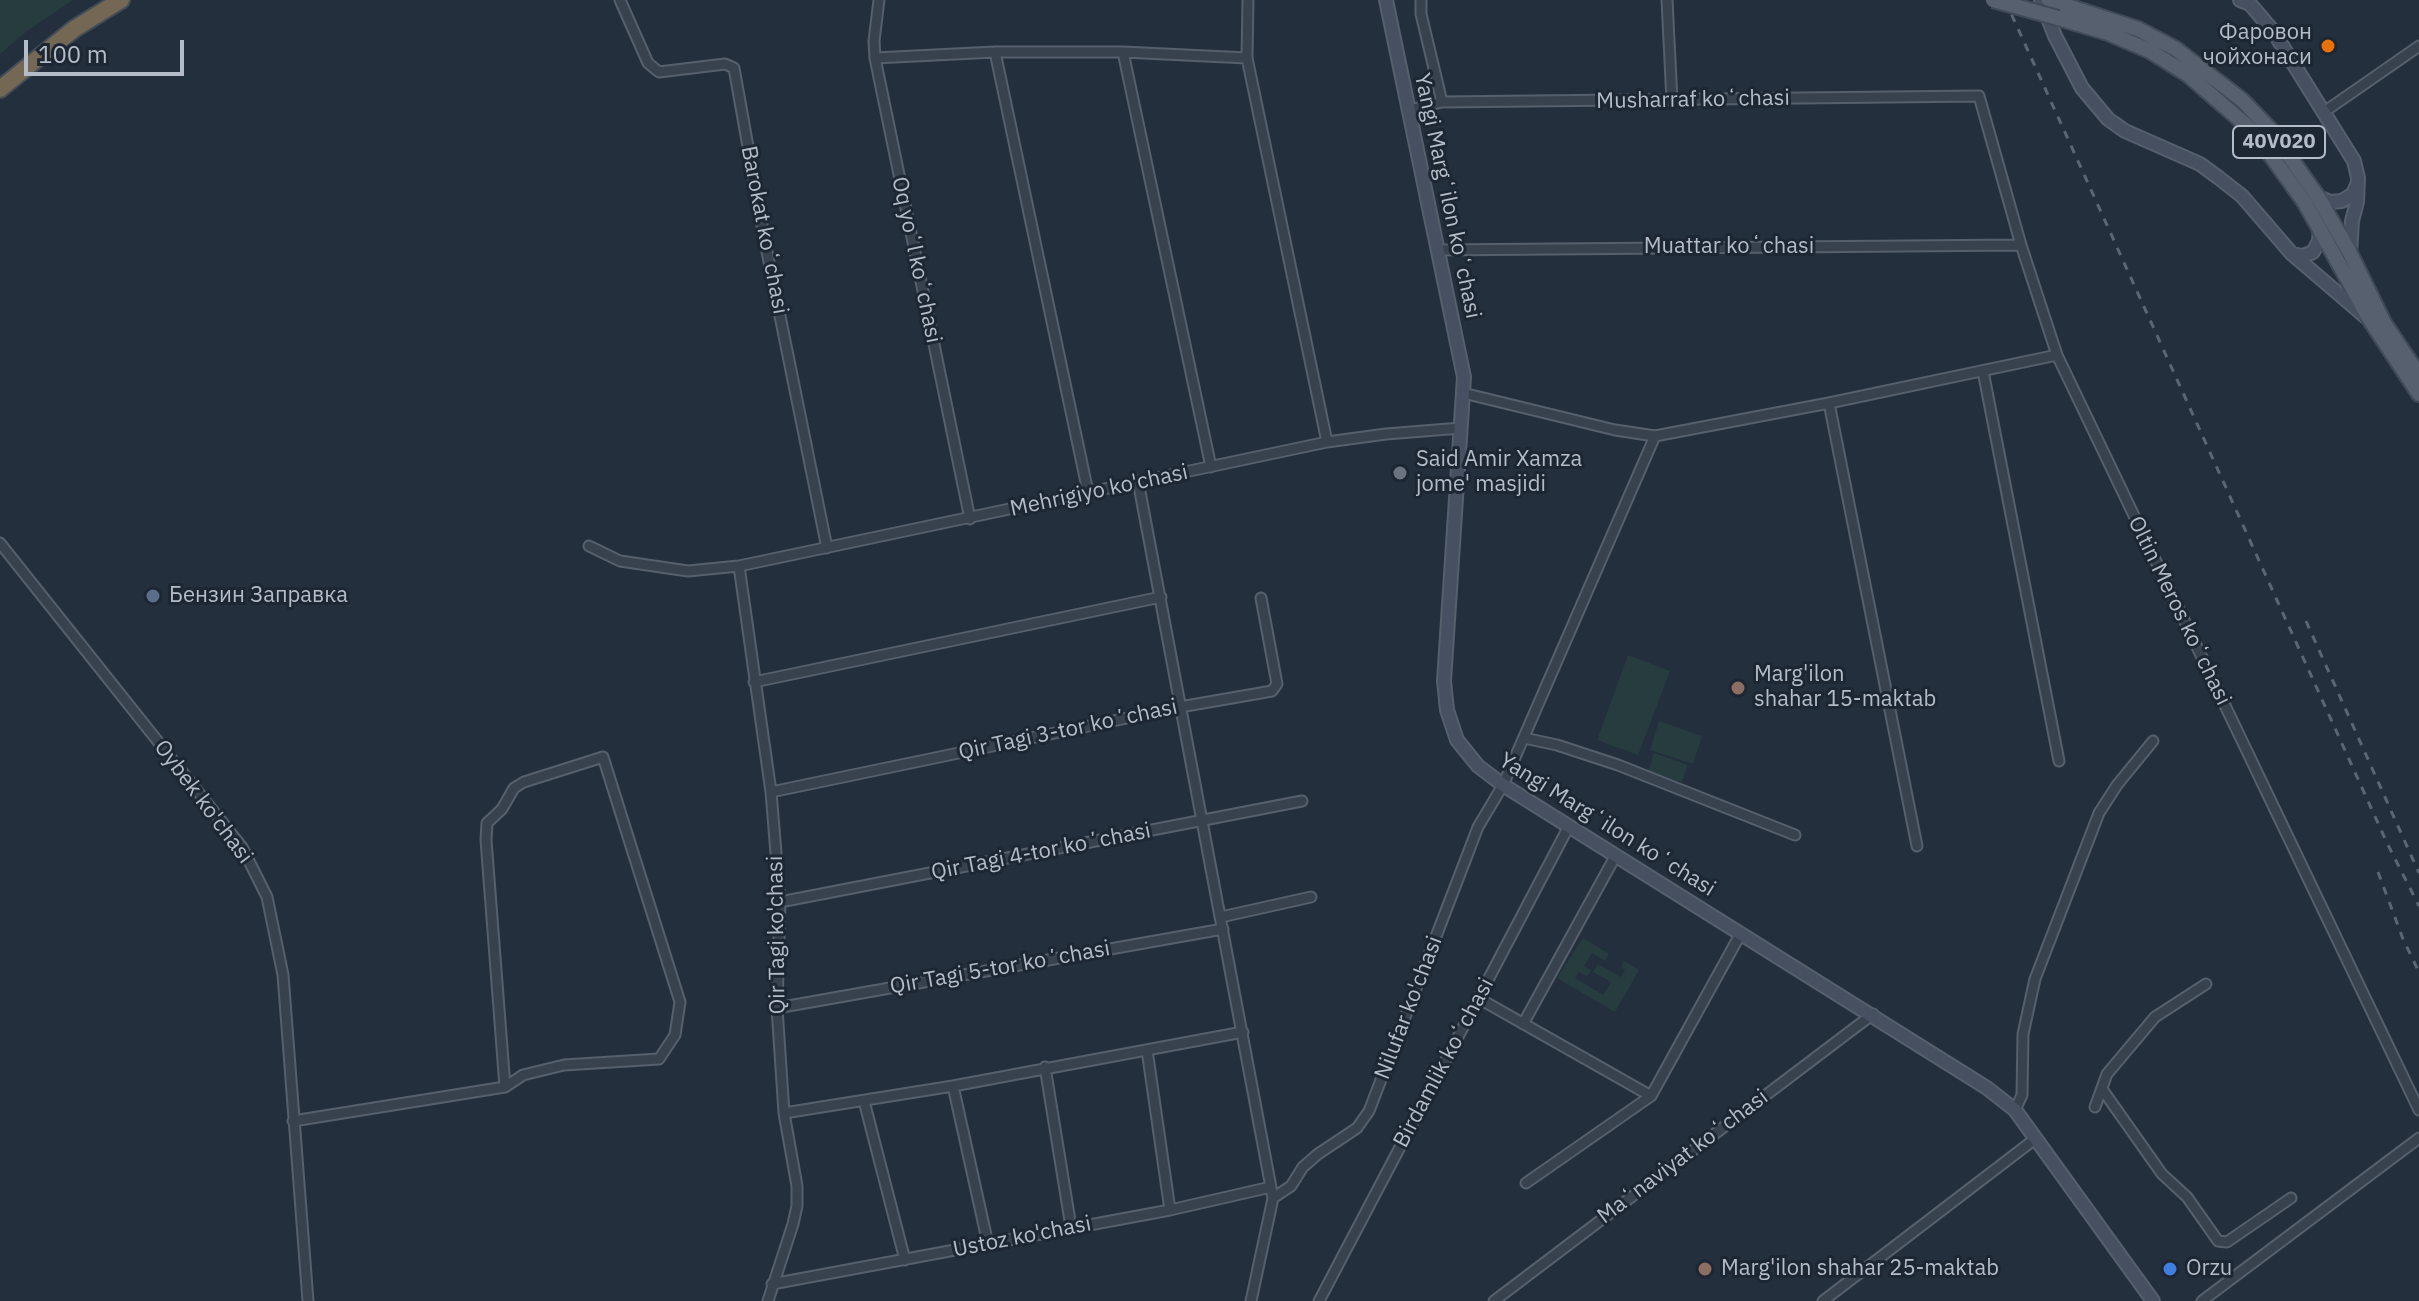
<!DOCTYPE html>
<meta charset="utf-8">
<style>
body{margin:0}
#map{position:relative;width:2419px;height:1301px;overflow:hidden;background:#242f3e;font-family:"IBM Plex Sans",sans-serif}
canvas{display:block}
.scale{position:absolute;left:24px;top:40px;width:160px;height:36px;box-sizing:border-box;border:4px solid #b4bcc9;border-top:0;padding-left:10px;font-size:24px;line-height:28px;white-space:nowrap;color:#b4bcc9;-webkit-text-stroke:6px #1d2633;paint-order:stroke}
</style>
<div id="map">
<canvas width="2419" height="1301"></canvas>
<div class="scale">100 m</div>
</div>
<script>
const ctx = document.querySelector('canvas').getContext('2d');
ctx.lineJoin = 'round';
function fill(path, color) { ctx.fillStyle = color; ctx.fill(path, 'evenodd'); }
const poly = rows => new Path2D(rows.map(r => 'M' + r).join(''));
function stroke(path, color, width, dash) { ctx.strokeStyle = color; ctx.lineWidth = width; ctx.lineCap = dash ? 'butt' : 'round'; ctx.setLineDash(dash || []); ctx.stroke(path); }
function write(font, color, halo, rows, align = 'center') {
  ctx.font = font + ' "IBM Plex Sans",sans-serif'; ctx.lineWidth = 6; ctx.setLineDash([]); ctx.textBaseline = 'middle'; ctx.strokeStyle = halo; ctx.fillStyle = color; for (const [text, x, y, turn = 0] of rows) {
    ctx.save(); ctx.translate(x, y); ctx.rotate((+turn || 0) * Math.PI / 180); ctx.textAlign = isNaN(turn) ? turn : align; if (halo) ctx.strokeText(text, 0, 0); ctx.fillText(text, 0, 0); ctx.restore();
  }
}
fill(poly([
 [0,0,73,0,27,31,0,54],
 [1628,655,1670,671,1638,755,1597,740],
 [1659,721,1702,736,1693,764,1650,750],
 [1654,753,1688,765,1682,782,1648,771],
 [1583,938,1609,954,1605,961,1592,953,1584,966,1591,970,1587,977,1579,972,1575,978,1603,995,1611,982,1593,972,1598,964,1621,977,1625,970,1621,967,1624,961,1639,970,1615,1012,1557,978]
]), '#263c3f');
const street = poly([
 [620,0,648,63,659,72,725,64,734,68,765,242,827,548],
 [879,0,874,41,875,58,970,519],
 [1248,0,1247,58,1327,442],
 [1421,0,1421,14,1442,102],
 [1667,0,1672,101],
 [995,52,1088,492],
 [1123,52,1211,467],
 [875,58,995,52,1123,52,1247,58],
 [1409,110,1442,102,1979,96,2021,245,2057,355,2419,1110],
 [2324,112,2419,46],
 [1437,250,2021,245],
 [1983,371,2059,761],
 [1463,393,1615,430,1655,436,1829,403,2057,355],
 [1829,403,1917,846],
 [1138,481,1273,1198,1251,1301],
 [0,543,242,847,267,897,283,975,308,1301],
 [589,546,620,561,688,571,739,566,1327,442,1386,434,1461,428],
 [739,566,771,792,780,902,777,1008,784,1113,797,1186,797,1206,793,1224,768,1301],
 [754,682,1161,597],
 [1524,738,1557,745,1618,765,1795,835],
 [771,792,1180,707,1272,691,1277,684,1261,598],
 [780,902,1302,801],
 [1221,917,1311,897],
 [1478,998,1651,1096,1741,933],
 [777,1008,1223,929],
 [1523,1024,1616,855],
 [1147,1050,1170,1210],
 [1045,1067,1071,1227],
 [953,1086,988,1244],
 [2102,1089,2162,1174,2187,1197,2218,1241,2227,1242,2291,1198],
 [864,1101,905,1260],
 [2095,1107,2107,1074,2155,1017,2206,984],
 [2015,1110,2022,1095,2023,1034,2035,979,2099,813,2117,785,2153,741],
 [784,1113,953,1086,1243,1032],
 [293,1121,505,1087,523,1075,564,1065,659,1059,675,1035,680,1002,603,757,524,782,514,788,502,809,487,823,486,840,505,1087],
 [1526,1183,1651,1096],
 [1273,1198,1291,1186,1303,1167,1318,1154,1357,1128,1369,1111,1478,827,1503,785,1655,436],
 [772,1284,1170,1210,1271,1187],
 [1319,1301,1569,826],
 [1494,1301,1873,1014],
 [1823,1301,2035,1139],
 [2202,1301,2419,1138]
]);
const secondary = poly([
 [1386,0,1464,377,1444,681,1447,710,1457,740,1478,766,1503,785,1987,1088,2015,1110,2153,1301],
 [2041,0,2055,36,2082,88,2108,119,2125,131,2200,164,2219,178,2242,196,2292,254,2367,318],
 [2240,0,2250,4,2273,31,2354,161,2358,178,2357,202,2352,221,2350,253],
 [2318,197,2330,202,2342,201,2353,194,2357,185],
 [2292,254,2303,256,2313,252,2319,241,2320,227]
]);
const primary = poly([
 [2049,0,2138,29,2176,49,2242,100,2270,129,2318,197,2350,253,2384,323,2419,375],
 [2058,18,2108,33,2150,51,2187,74,2254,132,2305,203,2372,323,2419,394]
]);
const highway = poly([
 [0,89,74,29,121,0]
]);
stroke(street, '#565f6c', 13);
stroke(secondary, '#565f6c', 16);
stroke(primary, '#414a57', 18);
stroke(highway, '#434c59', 20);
stroke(street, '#38414e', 9);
stroke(secondary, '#465061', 12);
stroke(primary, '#56606e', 14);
stroke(highway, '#746855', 16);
stroke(poly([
 [2005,0,2387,843,2419,906],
 [2306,621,2419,873],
 [2378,872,2403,939,2419,972]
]), '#5a6575', 3, [8, 8]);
const primaryBridge = poly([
 [1993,0,2058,18]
]);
stroke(primaryBridge, '#414a57', 18, []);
stroke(primaryBridge, '#56606e', 14);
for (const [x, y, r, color] of [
 [2328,46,8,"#e8710a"],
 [1400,473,8,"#6b7280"],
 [153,596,8,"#5c6f8a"],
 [1738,688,8,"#8d6e63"],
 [1705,1269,8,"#8d6e63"],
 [2170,1269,8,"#3f7fe0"]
]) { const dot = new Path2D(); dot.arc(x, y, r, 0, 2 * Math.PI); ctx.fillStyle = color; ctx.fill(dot); stroke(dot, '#1d2633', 3); }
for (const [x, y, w] of [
 [2279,142,92]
]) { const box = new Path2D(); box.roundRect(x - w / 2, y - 16, w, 32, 6); ctx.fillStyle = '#1d2633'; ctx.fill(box); stroke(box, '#b4bcc9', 2); }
write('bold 20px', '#b4bcc9', null, [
 ["40V020",2279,142]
]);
write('22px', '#b4bcc9', '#1d2633', [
 ["Фаровон",2312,33,"right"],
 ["чойхонаси",2312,58,"right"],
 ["Said Amir Xamza",1416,460],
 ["jome' masjidi",1416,485],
 ["Бензин Заправка",169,596],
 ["Marg'ilon",1754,675],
 ["shahar 15-maktab",1754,700],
 ["Marg'ilon shahar 25-maktab",1721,1269],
 ["Orzu",2186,1269]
], 'left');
write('22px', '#b4bcc9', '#1d2633', [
 ["Musharraf koʻchasi",1693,100,-1],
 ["Yangi Margʻilon koʻchasi",1447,196,78],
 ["Barokat koʻchasi",764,230,79],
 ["Muattar koʻchasi",1729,247],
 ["Oq yoʻl koʻchasi",916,260,78],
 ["Mehrigiyo ko'chasi",1099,491,-12],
 ["Oltin Meros koʻchasi",2179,611,64],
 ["Qir Tagi 3-tor koʼchasi",1068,730,-12],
 ["Oybek ko'chasi",203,802,53],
 ["Yangi Margʻilon koʻchasi",1607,825,32],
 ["Qir Tagi 4-tor koʼchasi",1041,852,-11],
 ["Qir Tagi ko'chasi",777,935,-91],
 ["Qir Tagi 5-tor koʼchasi",1000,968,-10],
 ["Nilufar ko'chasi",1409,1008,-69],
 ["Birdamlik koʻchasi",1444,1063,-62],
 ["Maʻnaviyat koʻchasi",1683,1157,-37],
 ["Ustoz ko'chasi",1022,1237,-11]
]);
</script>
